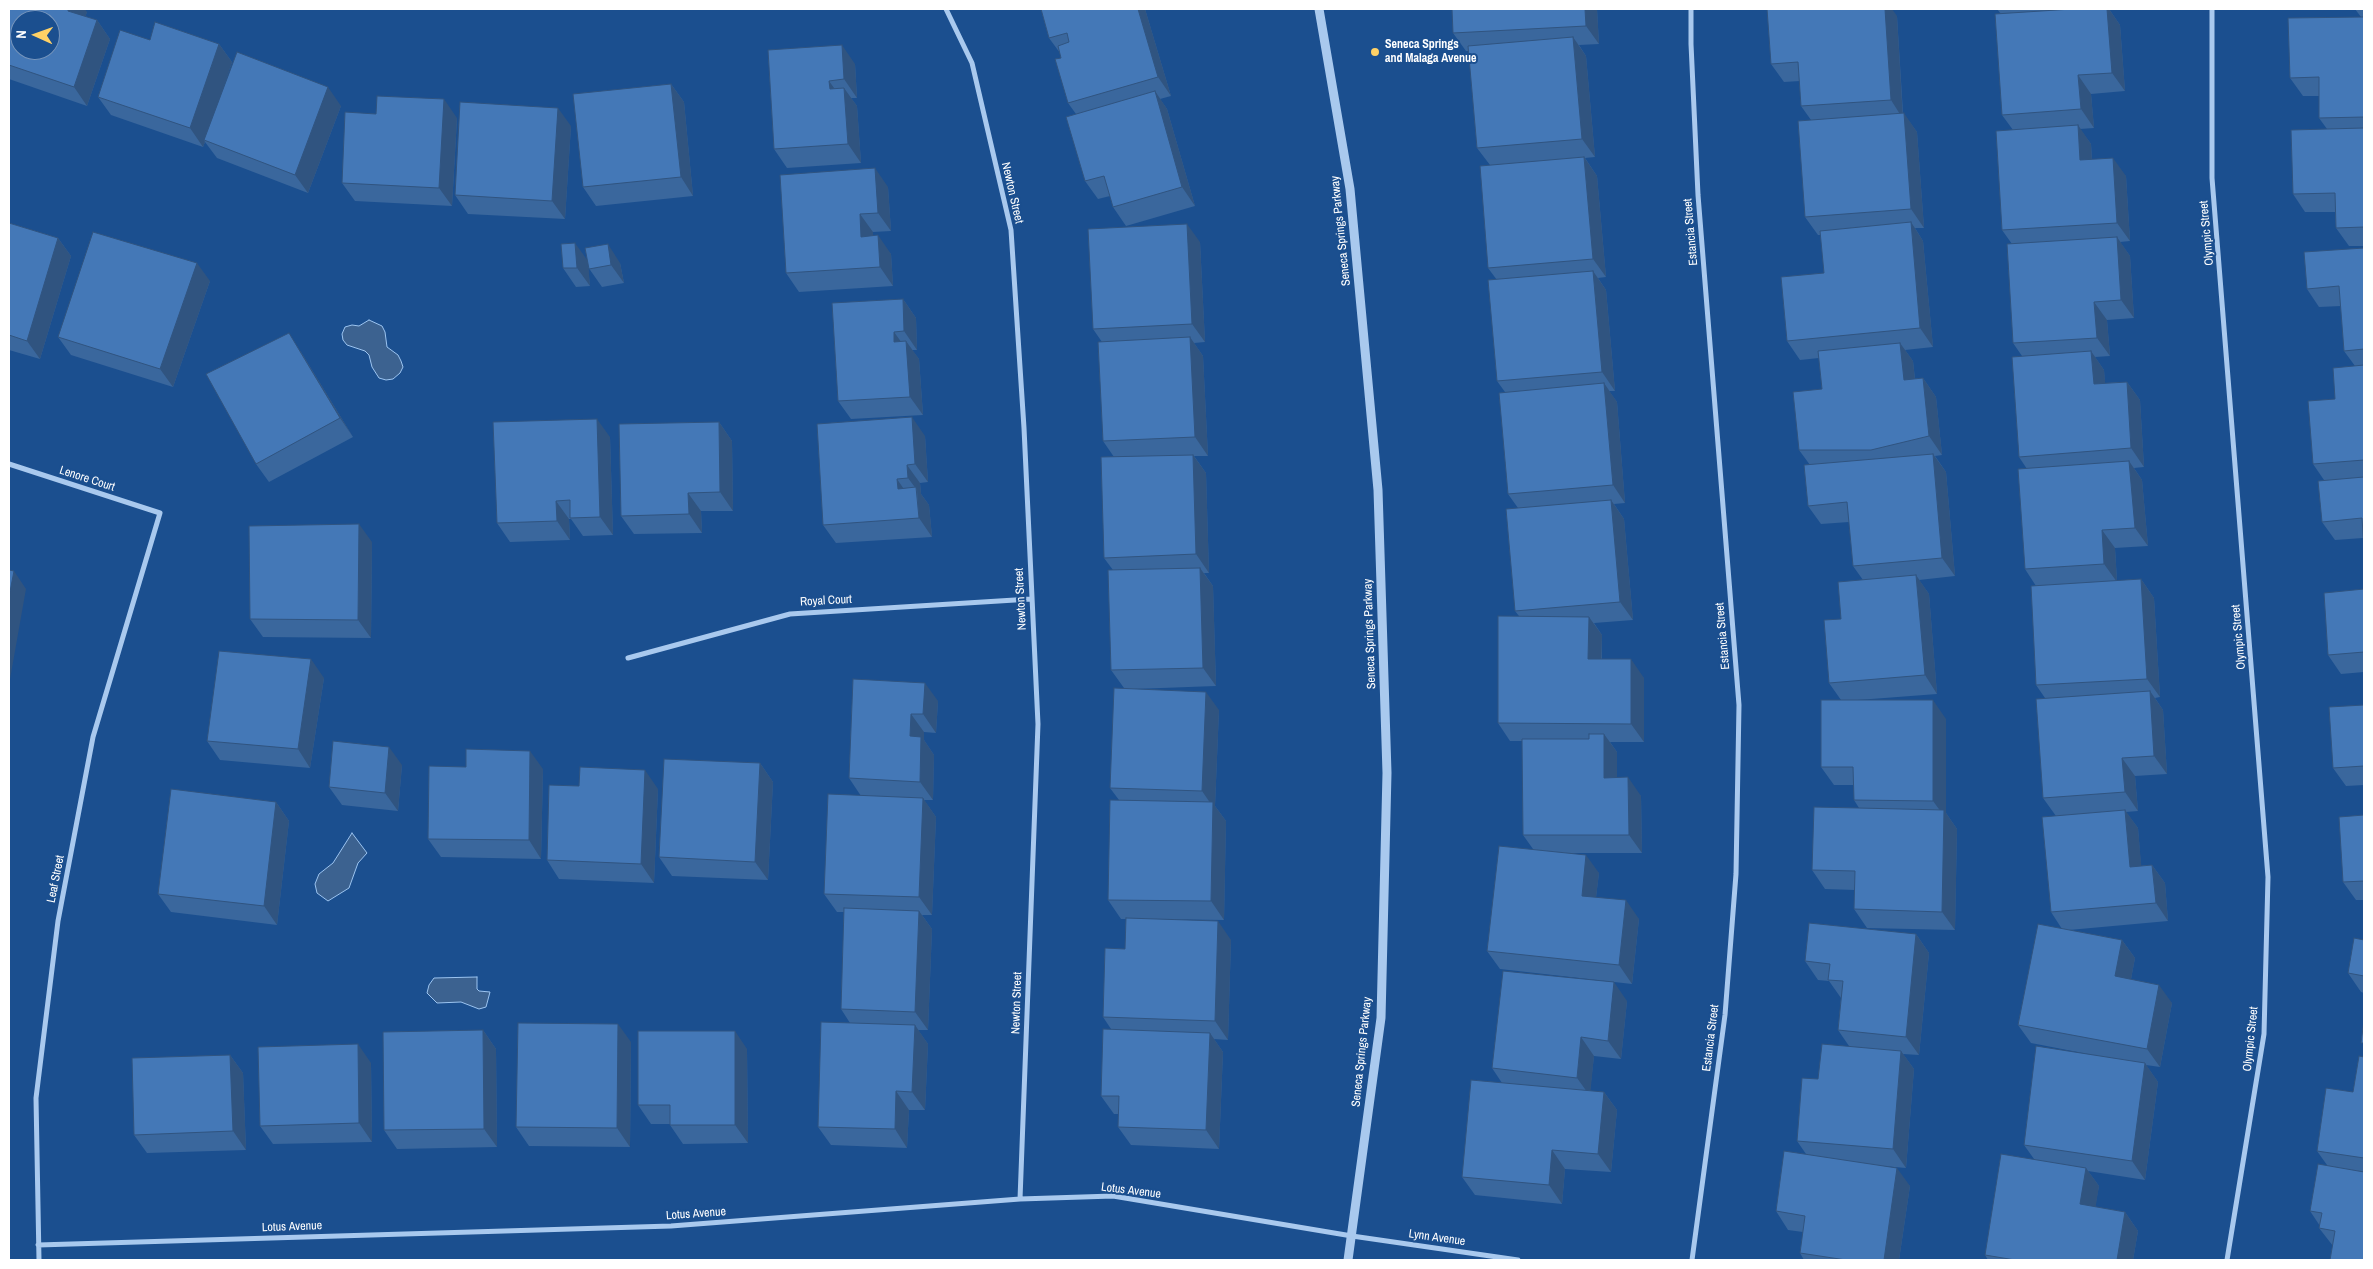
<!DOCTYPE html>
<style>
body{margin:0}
#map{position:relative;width:2373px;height:1269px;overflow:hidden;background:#1b4f8f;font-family:"Archivo Narrow",sans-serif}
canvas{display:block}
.frame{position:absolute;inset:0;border:10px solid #fff;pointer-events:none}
.north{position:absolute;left:10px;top:10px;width:50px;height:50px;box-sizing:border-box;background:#1b4f8f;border:1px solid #7695bc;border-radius:50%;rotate:272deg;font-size:14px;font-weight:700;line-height:20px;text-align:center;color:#fff}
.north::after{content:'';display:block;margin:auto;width:18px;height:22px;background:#ffd166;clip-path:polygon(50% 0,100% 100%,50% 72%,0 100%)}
</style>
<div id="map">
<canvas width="2373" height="1269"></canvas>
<div class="frame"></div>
<div class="north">N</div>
</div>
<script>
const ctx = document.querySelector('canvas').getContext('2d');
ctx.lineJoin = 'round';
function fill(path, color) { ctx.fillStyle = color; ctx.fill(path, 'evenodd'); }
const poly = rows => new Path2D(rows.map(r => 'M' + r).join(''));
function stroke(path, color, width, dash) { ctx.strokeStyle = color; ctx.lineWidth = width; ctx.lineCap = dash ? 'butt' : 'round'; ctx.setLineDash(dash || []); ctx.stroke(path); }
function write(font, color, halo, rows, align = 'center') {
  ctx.font = font + ' "Archivo Narrow",sans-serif'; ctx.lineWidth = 4; ctx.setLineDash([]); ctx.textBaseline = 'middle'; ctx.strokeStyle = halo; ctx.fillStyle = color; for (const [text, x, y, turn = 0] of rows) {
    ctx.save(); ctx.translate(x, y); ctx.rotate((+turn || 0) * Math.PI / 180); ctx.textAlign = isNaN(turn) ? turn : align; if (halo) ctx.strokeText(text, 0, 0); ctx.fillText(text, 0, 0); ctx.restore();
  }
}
const water = poly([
 [369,320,382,326,385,332,387,347,398,355,401,361,403,367,400,373,393,379,386,380,379,378,372,367,369,355,365,351,347,345,343,340,342,334,345,327,352,325,359,326,369,320],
 [352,833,367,853,358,863,349,888,328,901,317,893,315,884,319,874,333,863,352,833],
 [477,977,477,989,479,991,490,992,486,1007,479,1009,461,1002,437,1003,427,993,429,985,434,978,477,977]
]);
fill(water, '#3c6290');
stroke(water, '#9cc4f0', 1);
stroke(poly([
 [946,9,972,63,1011,230,1024,428,1038,724,1020,1199],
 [1691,9,1691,44,1698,195,1739,705,1736,874,1725,1015,1692,1260],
 [2212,9,2212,178,2268,877,2264,1034,2227,1260],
 [9,464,160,513,93,737,58,921,36,1098,39,1260],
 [628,658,790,614,1031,599],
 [38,1245,671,1226,1020,1199,1113,1196,1352,1236,1518,1260]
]), '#a9c9ee', 5);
stroke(poly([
 [1319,9,1350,189,1378,490,1387,773,1381,1018,1348,1260]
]), '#a9c9ee', 9);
fill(poly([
 [9,9,87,12,85,17,97,20,110,39,87,106,9,79],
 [1041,9,1145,9,1171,96,1160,99,1167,109,1195,206,1126,226,1113,207,1110,196,1098,199,1085,181,1076,114,1068,103,1060,53,1049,38],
 [1597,9,1599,44,1579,45,1586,56,1595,157,1585,158,1597,176,1606,277,1598,278,1606,290,1615,391,1609,391,1617,402,1625,503,1614,504,1624,519,1633,620,1594,623,1602,635,1602,659,1644,678,1644,742,1610,742,1617,752,1617,778,1641,796,1642,853,1570,853,1599,873,1596,897,1639,919,1632,984,1500,969,1487,951,1533,849,1523,835,1522,741,1510,741,1498,723,1519,616,1515,611,1518,508,1508,494,1505,392,1497,381,1497,280,1488,268,1490,165,1477,148,1469,51,1466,51,1453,33],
 [1997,9,2109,9,2120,25,2125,91,2091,94,2094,128,2080,129,2091,144,2092,159,2126,176,2130,241,2120,242,2130,256,2134,318,2107,320,2110,356,2095,357,2104,370,2105,383,2127,382,2140,400,2144,467,2134,468,2142,480,2148,546,2115,548,2117,581,2141,579,2154,598,2160,697,2155,698,2163,710,2167,774,2135,776,2138,811,2126,812,2138,828,2141,866,2152,865,2165,883,2168,921,2069,930,2122,940,2135,958,2131,979,2172,1003,2160,1067,2146,1065,2158,1082,2145,1180,2088,1171,2099,1186,2095,1207,2125,1212,2138,1231,2133,1260,1988,1260,1985,1255,2034,1159,2024,1145,2093,1055,2031,1043,2018,1025,2062,929,2051,912,2056,816,2043,798,2045,698,2036,685,2036,586,2025,569,2027,469,2019,457,2022,356,2013,343,2012,244,2002,230,2013,130,2002,115,2001,14],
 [2355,9,2364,9,2364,246,2349,246,2336,228,2335,212,2305,212,2293,194,2327,129,2319,118,2319,96,2303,96,2290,78,2361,17],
 [1897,16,1903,113,1917,132,1924,228,1915,228,1923,241,1933,347,1905,350,1913,361,1915,379,1923,378,1936,397,1942,455,1935,456,1946,472,1955,576,1919,580,1929,594,1937,694,1858,700,1946,719,1946,813,1957,829,1955,930,1867,928,1854,909,1855,890,1825,889,1812,870,1859,808,1854,800,1854,785,1834,785,1821,767,1841,700,1829,683,1841,619,1863,580,1853,566,1849,522,1821,524,1808,506,1810,465,1799,450,1822,389,1819,358,1800,360,1787,341,1824,273,1821,235,1818,235,1805,217,1811,120,1801,106,1800,81,1784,82,1771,64],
 [150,40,219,44,232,62,222,91,341,106,308,193,217,158,205,142,203,147,111,115,98,97],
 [768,50,855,64,857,98,851,98,857,106,861,163,787,168,774,149],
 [671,84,684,102,693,196,596,206,583,187],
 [376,114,457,118,452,206,355,201,342,183],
 [571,126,565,219,468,214,455,195],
 [888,187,891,231,873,232,873,236,891,254,893,286,799,292,786,273],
 [9,223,58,238,71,256,40,359,9,350],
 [1200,242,1205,342,1194,343,1203,356,1208,456,1194,456,1206,473,1209,573,1204,573,1213,586,1216,686,1134,689,1219,710,1215,806,1226,821,1224,920,1153,919,1231,940,1228,1040,1214,1039,1223,1052,1219,1149,1131,1145,1118,1127,1119,1114,1114,1114,1101,1096,1111,1029,1103,1017,1125,949,1126,919,1121,919,1108,900,1119,800,1110,788,1124,688,1111,670,1113,570,1104,558,1114,457,1103,441,1102,342,1093,329],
 [2364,248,2364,550,2363,538,2335,540,2322,522,2324,480,2313,464,2335,399,2355,366,2344,351,2341,306,2319,307,2307,289],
 [587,260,620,263,624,283,602,287,588,267,590,286,576,287,563,268],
 [210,281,173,387,71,355,58,337],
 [903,299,916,318,917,350,912,350,919,359,923,415,851,419,838,401],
 [301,352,353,437,269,482,256,464],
 [719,422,732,441,733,511,701,511,702,533,634,534,621,516],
 [925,436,928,482,920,483,921,494,929,505,932,537,836,543,823,525],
 [610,437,613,535,583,536,571,519,569,519,570,540,510,542,497,523],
 [372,542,371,638,263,637,250,619],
 [2364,589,2364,672,2341,674,2328,655],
 [324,678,310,768,220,760,207,741],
 [853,679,938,701,936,733,924,732,924,740,934,755,933,800,924,800,936,817,932,915,922,915,932,929,928,1030,918,1030,928,1044,925,1110,909,1110,907,1148,831,1145,818,1127,850,1023,841,1009,844,912,837,912,824,894,861,796,849,778],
 [2364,705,2364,785,2346,786,2333,768],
 [760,763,773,782,768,880,672,876,659,857],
 [402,765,398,811,342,805,329,787],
 [543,769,541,859,441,857,428,839],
 [658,789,654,883,559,879,547,860],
 [276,802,289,821,277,925,171,912,158,894],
 [2364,815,2364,900,2356,900,2343,882],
 [1916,934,1929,953,1919,1055,1903,1054,1914,1069,1906,1168,1883,1166,1910,1186,1899,1260,1804,1260,1800,1253,1803,1232,1788,1230,1776,1211,1806,1154,1797,1141,1818,1079,1849,1046,1838,1030,1841,998,1829,981,1818,980,1805,961],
 [2364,940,2364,993,2361,992,2348,973],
 [1627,1001,1621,1059,1594,1056,1590,1091,1604,1092,1617,1110,1611,1172,1565,1169,1562,1204,1475,1195,1462,1177,1502,1083,1492,1068],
 [483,1030,496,1049,497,1147,397,1149,384,1130],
 [631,1042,630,1147,529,1146,516,1127],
 [747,1049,748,1143,683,1144,670,1125,670,1124,651,1124,638,1105],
 [230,1055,243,1073,246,1150,147,1153,134,1135],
 [2364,1057,2364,1260,2333,1246,2319,1228,2320,1226,2310,1211,2327,1165,2317,1151,2353,1092],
 [371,1063,372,1142,273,1144,260,1126]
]), '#3a679d');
fill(poly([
 [68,9,85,9,87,12,81,29,68,11],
 [1138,9,1145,9,1171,96,1158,77],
 [1585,9,1597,9,1599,44,1586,26],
 [1885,9,1892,9,1897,16,1903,119,1891,100],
 [2107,9,2109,9,2120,25,2125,91,2112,73],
 [97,20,110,39,87,106,74,87],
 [1573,37,1586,56,1595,157,1582,139],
 [219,44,232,62,206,140,204,140,205,142,203,147,190,128],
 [842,45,855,64,857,98,844,79],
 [2078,75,2091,94,2094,128,2081,109],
 [829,81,842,99,830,89],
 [671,84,684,102,693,196,681,177],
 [328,87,341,106,308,193,295,175],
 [844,88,857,106,861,163,848,144],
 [1155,91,1167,109,1195,206,1182,187],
 [444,99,457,118,452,206,439,188],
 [558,108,571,126,565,219,552,201],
 [1904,113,1917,132,1924,228,1911,209],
 [2078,125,2091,144,2093,179,2080,160],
 [1584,157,1597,176,1606,277,1593,259],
 [2113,158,2126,176,2130,241,2117,223],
 [875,168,888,187,891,231,878,213],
 [860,214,873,232,874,255,861,237],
 [1911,222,1923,241,1933,347,1920,328],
 [1187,224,1200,242,1205,342,1192,324],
 [878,235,891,254,893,286,880,267],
 [2117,237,2130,256,2134,318,2121,300],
 [58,238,71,256,40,359,27,341],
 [575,243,588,261,590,286,577,268],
 [608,244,620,263,624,283,611,265],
 [197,263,210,281,173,387,160,369],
 [1593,271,1606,290,1615,391,1602,372],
 [903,299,916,318,917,350,904,331],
 [2094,302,2107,320,2110,356,2097,338],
 [894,332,907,350,906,341,919,359,923,415,910,397,894,342],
 [289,333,301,352,353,437,340,418],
 [1190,337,1203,356,1208,456,1195,437],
 [1900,343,1913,361,1917,399,1904,380],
 [2091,351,2104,370,2107,403,2094,384],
 [1923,378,1936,397,1942,455,1929,436],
 [2127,382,2140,400,2144,467,2131,448],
 [1604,383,1617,402,1625,503,1613,485],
 [912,417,925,436,928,482,915,464],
 [597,419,610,437,613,535,600,517],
 [719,422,732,441,733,511,720,492],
 [1933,454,1946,472,1955,576,1942,558],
 [1193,455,1206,473,1209,573,1196,554],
 [2129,461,2142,480,2148,546,2135,528],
 [907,465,920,483,921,494,929,505,932,537,919,518,917,490,908,478],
 [897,479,910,498,898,489],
 [688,493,701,511,702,533,689,514],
 [1611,500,1624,519,1633,620,1620,602],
 [556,501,569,519,570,540,557,521],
 [359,524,372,542,371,638,358,620],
 [2102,530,2115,548,2117,582,2104,564],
 [1200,568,1213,586,1216,686,1203,668],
 [14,571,26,589,9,685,9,597],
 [1916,575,1929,594,1937,694,1925,675],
 [2141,579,2154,598,2160,697,2147,679],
 [1589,617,1602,635,1601,677,1588,659],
 [311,659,324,678,310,768,298,749],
 [1631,659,1644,678,1644,742,1631,724],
 [925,683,938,701,936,733,923,714],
 [2150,691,2163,710,2167,774,2154,756],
 [1206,692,1219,710,1215,806,1226,821,1224,920,1211,901,1213,807,1202,791],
 [1933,700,1946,719,1946,813,1957,829,1955,930,1942,912,1944,816,1933,801],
 [911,714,924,732,924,740,934,755,933,800,920,782,910,736],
 [1604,734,1617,752,1617,796,1604,778],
 [389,747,402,765,398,811,385,793],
 [530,751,543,769,541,859,529,840],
 [2122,758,2135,776,2138,811,2125,792],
 [760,763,773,782,768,880,755,862],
 [645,770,658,789,654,883,641,864],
 [1628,777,1641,796,1642,853,1629,835],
 [923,798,936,817,932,915,919,897],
 [276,802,289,821,277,925,264,906],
 [2125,810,2138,828,2143,886,2130,867],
 [1586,855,1599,873,1594,914,1582,896],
 [2152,865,2165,883,2168,921,2156,903],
 [1626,900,1639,919,1632,984,1619,965],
 [919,911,932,929,928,1030,915,1012],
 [1218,921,1231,940,1228,1040,1215,1021],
 [1916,934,1929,953,1919,1055,1906,1037],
 [2122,940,2135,958,2128,995,2115,976],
 [1614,982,1627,1001,1621,1059,1608,1041],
 [2159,985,2172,1003,2160,1067,2147,1049],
 [618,1024,631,1042,630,1147,617,1128],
 [915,1025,928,1044,925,1110,912,1092],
 [483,1030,496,1049,497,1147,484,1129],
 [735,1031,747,1049,748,1143,735,1125],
 [1210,1033,1223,1052,1219,1149,1206,1130],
 [1581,1037,1594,1056,1590,1096,1577,1078],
 [358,1044,371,1063,372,1142,359,1123],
 [1901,1051,1914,1069,1906,1168,1893,1149],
 [230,1055,243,1073,246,1150,233,1131],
 [2145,1063,2158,1082,2145,1180,2132,1161],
 [896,1091,909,1110,907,1148,895,1129],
 [1604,1092,1617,1110,1611,1172,1598,1154],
 [1552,1150,1565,1169,1562,1204,1549,1185],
 [1897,1168,1910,1186,1899,1260,1884,1260],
 [2086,1168,2099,1186,2093,1223,2080,1204],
 [2125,1212,2138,1231,2133,1260,2117,1260]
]), '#305480');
const building = poly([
 [9,9,68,9,68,11,97,20,74,87,9,65,9,9],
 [20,20,50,20,50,50,20,50,20,20],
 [1041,9,1138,9,1158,77,1068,103,1055,59,1061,58,1058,46,1069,42,1067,33,1049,38,1041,9],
 [1452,9,1585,9,1586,26,1453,33,1452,9],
 [1767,9,1885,9,1891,100,1801,106,1798,62,1771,64,1767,9],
 [2072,9,2107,9,2112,73,2078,75,2081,109,2002,115,1995,14,2072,9],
 [2364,17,2364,117,2319,118,2319,77,2290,78,2288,18,2364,17],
 [155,22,219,44,190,128,98,97,120,30,150,40,155,22],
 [1573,37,1582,139,1477,148,1468,46,1573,37],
 [842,45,844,79,829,81,830,89,844,88,848,144,774,149,768,50,842,45],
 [237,52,328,87,295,175,204,140,237,52],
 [671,84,681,177,583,187,573,94,671,84],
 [1155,91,1182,187,1113,207,1104,176,1085,181,1066,117,1155,91],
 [377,96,444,99,439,188,342,183,345,112,376,114,377,96],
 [460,102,558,108,552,201,455,195,460,102],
 [1904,113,1911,209,1805,217,1798,121,1904,113],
 [2078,125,2080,160,2113,158,2117,223,2002,230,1996,131,2078,125],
 [2364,128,2364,227,2336,228,2335,193,2293,194,2291,130,2364,128],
 [1584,157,1593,259,1488,268,1480,166,1584,157],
 [875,168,878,213,860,214,861,237,878,235,880,267,786,273,780,175,875,168],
 [1911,222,1920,328,1787,341,1781,277,1824,273,1820,231,1911,222],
 [9,223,58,238,27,341,9,335,9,223],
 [1187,224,1192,324,1093,329,1088,229,1187,224],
 [93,232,197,263,160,369,58,337,93,232],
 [2117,237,2121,300,2094,302,2097,338,2013,343,2007,244,2117,237],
 [575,243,577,268,563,268,561,244,575,243],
 [608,244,611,265,589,269,585,248,608,244],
 [2364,248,2364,349,2344,351,2339,286,2307,289,2304,252,2364,248],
 [1593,271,1602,372,1497,381,1488,280,1593,271],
 [903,299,904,331,894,332,894,342,906,341,910,397,838,401,832,303,903,299],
 [289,333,340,418,256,464,206,374,289,333],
 [1190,337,1195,437,1103,441,1098,342,1190,337],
 [1900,343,1904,380,1923,378,1929,436,1871,450,1799,450,1793,392,1822,389,1818,351,1900,343],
 [2091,351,2094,384,2127,382,2131,448,2019,457,2012,357,2091,351],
 [2364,365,2364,460,2313,464,2308,401,2335,399,2333,368,2364,365],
 [1604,383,1613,485,1508,494,1499,393,1604,383],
 [912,417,915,464,907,465,908,478,897,479,898,489,916,487,919,518,823,525,817,424,912,417],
 [597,419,600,517,570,518,570,500,556,501,557,521,497,523,493,422,597,419],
 [719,422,720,492,688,493,689,514,621,516,619,424,719,422],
 [1933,454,1942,558,1853,566,1847,502,1808,506,1804,465,1933,454],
 [1193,455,1196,554,1104,558,1101,457,1193,455],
 [2129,461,2135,528,2102,530,2104,564,2025,569,2018,469,2129,461],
 [2364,477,2364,550,2362,518,2322,522,2318,481,2364,477],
 [1611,500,1620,602,1515,611,1506,509,1611,500],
 [359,524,358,620,250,619,249,526,359,524],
 [1200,568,1203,668,1111,670,1108,570,1200,568],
 [9,570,14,571,9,597,9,570],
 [1916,575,1925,675,1829,683,1824,620,1841,619,1838,582,1916,575],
 [2141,579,2147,679,2036,685,2031,586,2141,579],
 [2364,589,2364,652,2328,655,2324,593,2364,589],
 [1498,616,1589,617,1588,659,1631,659,1631,724,1498,723,1498,616],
 [219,651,311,659,298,749,207,741,219,651],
 [853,679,925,683,923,714,911,714,910,736,921,737,920,782,849,778,853,679],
 [1114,688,1206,692,1202,791,1110,788,1114,688],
 [2150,691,2154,756,2122,758,2125,792,2043,798,2036,699,2150,691],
 [1821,700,1933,700,1933,801,1854,800,1853,767,1821,767,1821,700],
 [2364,705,2364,770,2364,766,2333,768,2329,707,2364,705],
 [1589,734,1604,734,1604,778,1628,777,1629,835,1523,835,1522,739,1589,739,1589,734],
 [333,741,389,747,385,793,329,787,333,741],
 [466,749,530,751,529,840,428,839,429,766,466,767,466,749],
 [664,759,760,763,755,862,659,857,664,759],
 [580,767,645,770,641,864,547,860,549,785,579,786,580,767],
 [171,789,276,802,264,906,158,894,171,789],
 [828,794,923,798,919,897,824,894,828,794],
 [1110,800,1213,802,1211,901,1108,900,1110,800],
 [1814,807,1944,810,1942,912,1854,909,1855,871,1812,870,1814,807],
 [2125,810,2130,867,2152,865,2156,903,2051,912,2042,817,2125,810],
 [2364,815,2364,881,2343,882,2339,817,2364,815],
 [1499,846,1586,855,1582,896,1626,900,1619,965,1487,951,1499,846],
 [844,908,919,911,915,1012,841,1009,844,908],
 [1126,918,1218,921,1215,1021,1103,1017,1105,948,1125,949,1126,918],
 [1809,923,1916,934,1906,1037,1838,1030,1843,981,1828,980,1830,964,1805,961,1809,923],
 [2038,924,2122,940,2115,976,2159,985,2147,1049,2018,1025,2038,924],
 [2354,938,2364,940,2364,976,2348,973,2354,938],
 [1503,971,1614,982,1608,1041,1581,1037,1577,1078,1492,1068,1503,971],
 [2364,1020,2364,1043,2361,1043,2364,1020],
 [821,1022,915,1025,912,1092,896,1091,895,1129,818,1127,821,1022],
 [518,1023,618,1024,617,1128,516,1127,518,1023],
 [1103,1029,1210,1033,1206,1130,1118,1127,1119,1096,1101,1096,1103,1029],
 [483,1030,484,1129,384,1130,383,1032,483,1030],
 [638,1031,735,1031,735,1125,670,1125,670,1105,638,1105,638,1031],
 [358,1044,359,1123,260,1126,258,1047,358,1044],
 [1822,1044,1901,1051,1893,1149,1797,1141,1802,1078,1818,1079,1822,1044],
 [2036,1046,2145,1063,2132,1161,2024,1145,2036,1046],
 [230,1055,233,1131,134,1135,132,1058,230,1055],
 [2359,1056,2364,1057,2364,1158,2317,1151,2326,1088,2353,1092,2359,1056],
 [1471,1080,1604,1092,1598,1154,1552,1150,1549,1185,1462,1177,1471,1080],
 [1784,1151,1897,1168,1884,1260,1846,1260,1800,1253,1805,1216,1776,1211,1784,1151],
 [2001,1154,2086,1168,2080,1204,2125,1212,2117,1260,2015,1260,1985,1255,2001,1154],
 [2318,1164,2364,1172,2364,1260,2330,1260,2335,1231,2319,1228,2322,1213,2310,1211,2318,1164]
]);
fill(building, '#4478b7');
stroke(building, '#305480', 1);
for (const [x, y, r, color] of [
 [1375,52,5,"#ffd166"]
]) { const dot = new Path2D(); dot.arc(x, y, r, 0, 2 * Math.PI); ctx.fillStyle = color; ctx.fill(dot); stroke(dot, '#1b4f8f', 2); }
write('bold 12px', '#fff', '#1b4f8f', [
 ["Seneca Springs",1385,45],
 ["and Malaga Avenue",1385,59]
], 'left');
write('12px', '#fff', '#1b4f8f', [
 ["Newton Street",1012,193,77],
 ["Seneca Springs Parkway",1341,231,-96],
 ["Estancia Street",1691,232,-95],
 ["Olympic Street",2207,233,-95],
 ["Lenore Court",87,479,18],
 ["Newton Street",1021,599,-93],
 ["Royal Court",826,601,-3],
 ["Seneca Springs Parkway",1370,634,-92],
 ["Estancia Street",1723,636,-95],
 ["Olympic Street",2239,637,-95],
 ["Leaf Street",56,879,-79],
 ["Newton Street",1017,1003,-88],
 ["Estancia Street",1711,1038,-83],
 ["Olympic Street",2251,1039,-84],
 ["Seneca Springs Parkway",1362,1052,-84],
 ["Lotus Avenue",1131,1191,7],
 ["Lotus Avenue",696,1214,-4],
 ["Lotus Avenue",292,1227,-2],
 ["Lynn Avenue",1437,1238,8]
]);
</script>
